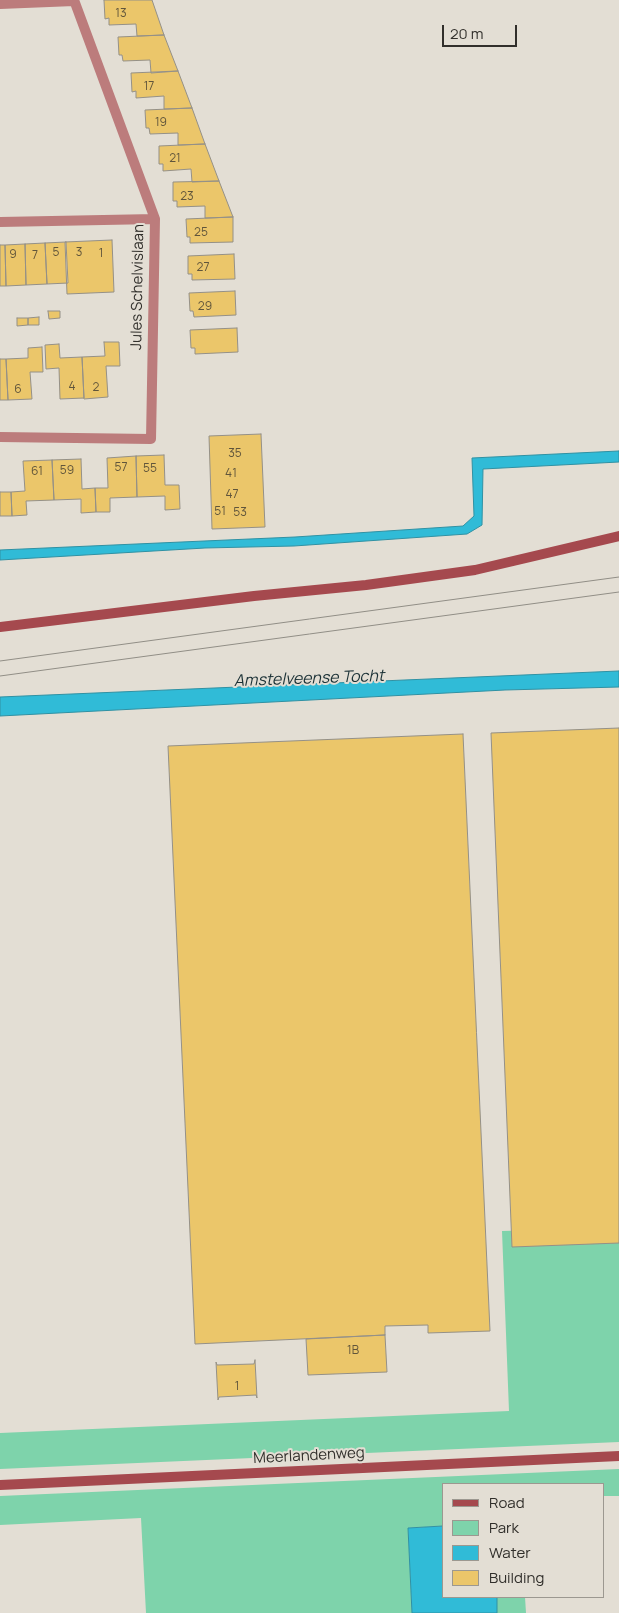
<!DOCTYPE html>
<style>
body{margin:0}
#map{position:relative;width:619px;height:1613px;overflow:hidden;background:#e3ded4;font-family:Manrope,sans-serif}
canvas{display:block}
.legend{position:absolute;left:442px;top:1483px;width:162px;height:115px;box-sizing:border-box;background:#e3ded4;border:1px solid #9c9890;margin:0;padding:6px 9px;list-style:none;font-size:15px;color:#312f2b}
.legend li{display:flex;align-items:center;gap:10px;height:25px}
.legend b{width:25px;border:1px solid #9c9890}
.scale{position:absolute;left:442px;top:25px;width:75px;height:22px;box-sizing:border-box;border:2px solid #312f2b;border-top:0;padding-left:6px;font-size:15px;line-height:18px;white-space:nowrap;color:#312f2b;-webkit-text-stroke:4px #e3ded4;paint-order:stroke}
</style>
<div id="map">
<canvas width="619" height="1613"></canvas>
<ul class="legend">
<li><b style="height:6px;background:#a5494e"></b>Road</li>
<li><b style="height:14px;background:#7ed3ab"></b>Park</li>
<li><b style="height:14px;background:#30bbd7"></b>Water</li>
<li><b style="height:14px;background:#ebc66a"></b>Building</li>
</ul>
<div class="scale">20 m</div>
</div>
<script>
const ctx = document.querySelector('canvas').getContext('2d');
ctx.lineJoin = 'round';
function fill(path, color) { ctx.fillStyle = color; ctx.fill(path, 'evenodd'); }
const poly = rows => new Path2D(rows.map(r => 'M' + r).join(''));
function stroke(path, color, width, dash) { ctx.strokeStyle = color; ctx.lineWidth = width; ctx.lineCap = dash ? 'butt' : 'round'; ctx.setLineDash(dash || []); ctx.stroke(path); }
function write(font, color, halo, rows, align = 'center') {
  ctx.font = font + ' Manrope,sans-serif'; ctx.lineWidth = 4; ctx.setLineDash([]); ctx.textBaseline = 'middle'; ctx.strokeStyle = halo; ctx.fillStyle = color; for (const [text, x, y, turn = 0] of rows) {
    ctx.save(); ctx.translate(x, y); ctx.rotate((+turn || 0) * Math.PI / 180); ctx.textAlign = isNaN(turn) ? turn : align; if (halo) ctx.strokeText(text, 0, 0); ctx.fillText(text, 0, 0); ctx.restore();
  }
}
fill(poly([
 [619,1228,619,1442,0,1469,0,1433,509,1411,502,1231],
 [619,1469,619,1496,603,1496,603,1484,443,1484,443,1526,408,1528,412,1613,146,1613,141,1518,0,1525,0,1496],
 [497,1597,525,1597,526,1613,497,1613]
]), '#7ed3ab');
const water = poly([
 [619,451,619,462,483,469,482,525,467,534,294,546,205,548,0,560,0,550,295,537,463,526,474,516,472,458,619,451],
 [619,671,619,687,505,690,0,716,0,697,619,671],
 [443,1526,443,1597,497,1597,497,1613,412,1613,408,1528,443,1526]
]);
fill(water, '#30bbd7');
stroke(water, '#3091a3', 1);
const building = poly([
 [104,0,152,0,164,35,137,36,136,24,109,25,109,18,105,19,104,0],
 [164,35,178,71,151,73,150,60,123,61,122,55,119,55,118,37,164,35],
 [178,71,192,108,164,109,164,96,136,98,136,91,132,92,131,73,178,71],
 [192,108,205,144,178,145,178,133,150,134,149,128,146,128,145,110,192,108],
 [205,144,219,181,192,182,191,169,163,171,163,164,159,164,159,146,205,144],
 [219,181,233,217,205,218,205,206,177,207,177,201,173,201,173,182,219,181],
 [233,217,233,242,190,243,190,237,187,237,186,219,233,217],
 [112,240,114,292,67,294,65,242,112,240],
 [66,242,68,283,47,284,45,243,66,242],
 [45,243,47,284,26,285,25,244,45,243],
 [25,244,26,285,6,286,5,245,25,244],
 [0,245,5,245,6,286,0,286,0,245],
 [234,254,235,279,192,280,192,274,188,274,188,256,234,254],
 [235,291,236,315,194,317,193,311,190,311,189,293,235,291],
 [48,311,60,311,60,318,49,319,48,311],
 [39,317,39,325,28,325,28,318,39,317],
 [17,318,28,318,28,325,17,326,17,318],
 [237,328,238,352,195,354,195,348,191,348,190,330,237,328],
 [104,342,119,342,120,366,106,366,108,397,84,399,82,357,105,356,104,342],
 [59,344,60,358,82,357,84,398,60,399,59,368,46,369,45,345,59,344],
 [42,347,43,372,30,372,32,399,8,400,6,359,28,358,28,348,42,347],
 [0,359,6,359,8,400,0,400,0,359],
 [261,434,265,527,212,529,209,436,261,434],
 [164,455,165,485,179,485,180,509,165,510,165,496,137,497,136,456,164,455],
 [136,456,137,497,110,498,110,512,96,512,95,488,108,488,107,458,136,456],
 [81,459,82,489,95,488,96,512,81,513,81,499,54,500,52,460,81,459],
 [52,460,54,500,26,501,27,515,12,516,11,492,25,491,23,461,52,460],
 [0,492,11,492,12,516,0,516,0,492],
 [619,728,619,1243,512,1247,491,733,619,728],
 [463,734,490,1331,428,1333,428,1325,385,1326,385,1335,195,1344,168,746,463,734],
 [385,1335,387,1372,308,1375,306,1339,385,1335],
 [255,1360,257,1398,256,1395,219,1397,218,1400,216,1362,217,1365,254,1364,255,1360]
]);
fill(building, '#ebc66a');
stroke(building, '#949087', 1);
stroke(poly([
 [0,4,74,1],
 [0,222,155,219],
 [0,437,151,439,155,219,74,0]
]), '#bc7c7c', 10);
stroke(poly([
 [0,627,254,596,366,585,475,570,619,536],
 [0,1485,619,1456]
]), '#a5494e', 10);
stroke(poly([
 [0,661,619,577],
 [0,676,619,592]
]), '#918e86', 1);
write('12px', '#60553b', null, [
 ["13",121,14],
 ["17",149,87],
 ["19",161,123],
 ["21",175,159],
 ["23",187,197],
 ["25",201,233],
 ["5",56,253],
 ["3",79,253],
 ["1",101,254],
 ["9",13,255],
 ["7",35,256],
 ["27",203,268],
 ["29",205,307],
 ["4",72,387],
 ["2",96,388],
 ["6",18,390],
 ["35",235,454],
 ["57",121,468],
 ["55",150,469],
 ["59",67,471],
 ["61",37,472],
 ["41",231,474],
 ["47",232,495],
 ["51",220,512],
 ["53",240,513],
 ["1B",353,1351],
 ["1",237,1387]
]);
write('15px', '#312f2b', '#e3ded4', [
 ["Jules Schelvislaan",138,287,-89],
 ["Meerlandenweg",309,1456,-3]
]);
write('italic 16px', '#1a3035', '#e3ded4', [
 ["Amstelveense Tocht",309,679,-2]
]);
</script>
